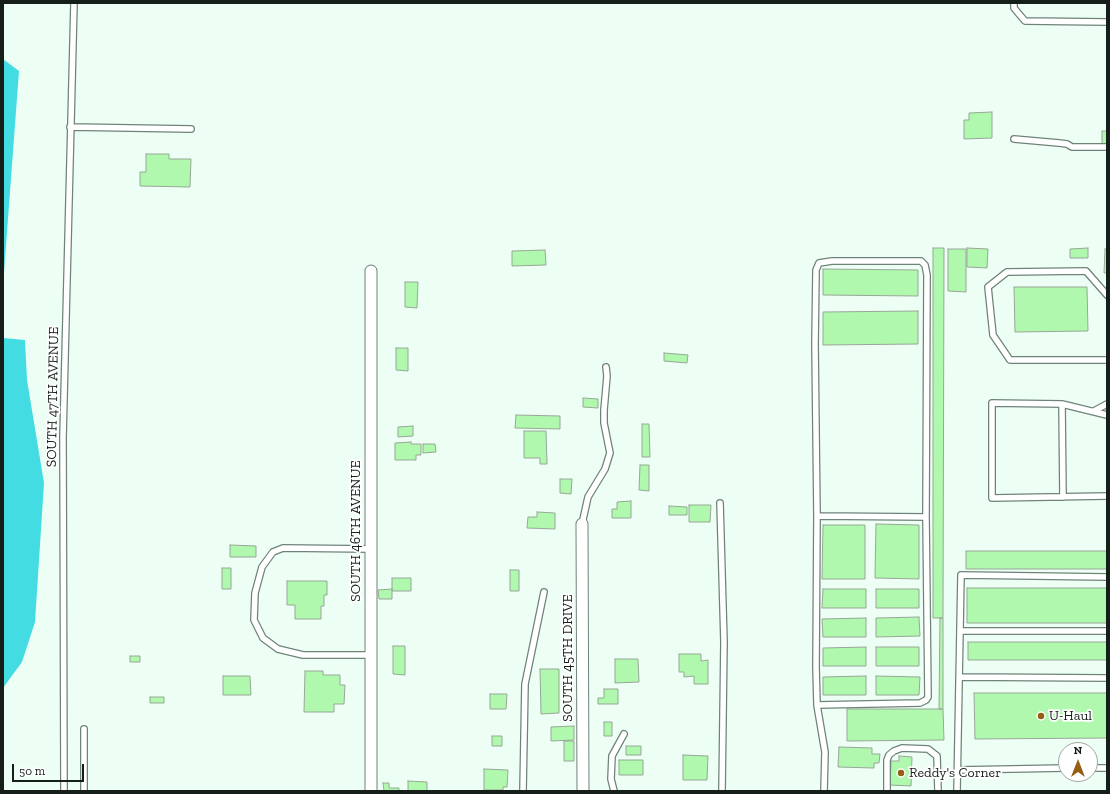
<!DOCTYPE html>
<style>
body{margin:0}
#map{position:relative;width:1110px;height:794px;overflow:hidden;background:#edfff5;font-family:"Zilla Slab",serif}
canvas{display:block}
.frame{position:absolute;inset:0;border:4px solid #161e1a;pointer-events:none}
.north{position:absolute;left:1058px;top:742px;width:40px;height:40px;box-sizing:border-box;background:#fff;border:1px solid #a2a5a3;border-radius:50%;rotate:0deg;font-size:11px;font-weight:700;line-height:16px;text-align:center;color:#161e1a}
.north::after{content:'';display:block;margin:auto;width:14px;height:18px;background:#935f13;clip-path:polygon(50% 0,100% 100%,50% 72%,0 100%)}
.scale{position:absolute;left:12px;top:764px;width:72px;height:18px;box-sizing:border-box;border:2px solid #161e1a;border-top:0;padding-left:5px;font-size:12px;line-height:14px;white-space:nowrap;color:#161e1a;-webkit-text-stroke:3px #fff;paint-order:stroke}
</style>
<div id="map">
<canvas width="1110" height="794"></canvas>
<div class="frame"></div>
<div class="north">N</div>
<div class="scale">50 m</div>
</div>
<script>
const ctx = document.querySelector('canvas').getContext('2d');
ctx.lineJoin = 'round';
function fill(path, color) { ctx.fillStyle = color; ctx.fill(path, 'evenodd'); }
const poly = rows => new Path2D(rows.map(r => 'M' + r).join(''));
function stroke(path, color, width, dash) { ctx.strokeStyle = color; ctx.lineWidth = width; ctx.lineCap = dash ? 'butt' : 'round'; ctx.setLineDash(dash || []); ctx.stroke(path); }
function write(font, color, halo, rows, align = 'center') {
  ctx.font = font + ' "Zilla Slab",serif'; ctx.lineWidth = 3.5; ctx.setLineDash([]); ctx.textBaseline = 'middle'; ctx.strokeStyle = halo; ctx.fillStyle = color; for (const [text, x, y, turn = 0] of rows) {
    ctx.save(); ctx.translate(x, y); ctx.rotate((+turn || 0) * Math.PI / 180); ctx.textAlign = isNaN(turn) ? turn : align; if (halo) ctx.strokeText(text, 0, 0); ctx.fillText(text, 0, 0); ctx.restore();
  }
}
fill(poly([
 [3,59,19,71,3,286],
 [3,338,25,340,27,380,44,483,35,622,22,662,3,688]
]), '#43dce2');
const building = poly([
 [992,112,992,138,964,139,964,120,969,120,969,113,992,112],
 [1102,131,1107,131,1107,144,1102,145,1102,131],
 [146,154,169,154,169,159,191,159,190,187,140,186,140,172,146,172,146,154],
 [933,248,944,248,943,618,933,618,933,248],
 [967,248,988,249,987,268,967,267,967,248],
 [1088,248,1088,258,1070,258,1070,249,1088,248],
 [948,249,966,249,966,292,948,291,948,249],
 [1105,249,1107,249,1107,273,1104,273,1105,249],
 [545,250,546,265,512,266,512,251,545,250],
 [823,269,918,270,918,296,823,295,823,269],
 [405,282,418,282,417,308,405,307,405,282],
 [1014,287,1087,287,1088,331,1015,332,1014,287],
 [918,311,918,344,823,345,823,312,918,311],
 [396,348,408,348,408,371,396,370,396,348],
 [664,353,688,355,687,363,664,361,664,353],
 [583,398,598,399,598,408,583,407,583,398],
 [516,415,560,416,560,429,515,428,516,415],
 [642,424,649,424,650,457,642,457,642,424],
 [413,426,413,436,398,437,398,427,413,426],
 [524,431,546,431,547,464,540,464,540,458,524,458,524,431],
 [411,442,411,444,421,444,421,455,416,455,416,460,395,460,395,443,411,442],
 [423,444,435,444,436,452,423,453,423,444],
 [640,465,649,465,649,491,639,490,640,465],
 [560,479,572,479,571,494,560,493,560,479],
 [631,501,631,518,612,518,612,509,617,509,617,502,631,501],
 [689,505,711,505,710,522,689,522,689,505],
 [669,506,687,507,687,515,669,515,669,506],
 [537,512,555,513,555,529,527,528,528,517,537,517,537,512],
 [876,524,919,525,919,579,875,578,876,524],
 [823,525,865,525,865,579,822,579,823,525],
 [230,545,256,546,256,557,230,557,230,545],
 [966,551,1107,551,1107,569,966,569,966,551],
 [222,568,231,568,231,589,222,589,222,568],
 [510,570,519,570,519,591,510,591,510,570],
 [392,578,411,578,411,591,392,591,392,578],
 [287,581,327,581,327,595,324,595,324,606,321,606,321,619,295,619,295,605,287,605,287,581],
 [967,588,1107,588,1107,623,967,623,967,588],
 [392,589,392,599,379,599,378,590,392,589],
 [823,589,866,589,866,608,822,608,823,589],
 [876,589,919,589,919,608,876,608,876,589],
 [919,617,920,636,876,637,876,618,919,617],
 [866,618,866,637,823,637,822,619,866,618],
 [940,618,943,618,943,709,939,709,940,618],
 [968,642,1107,642,1107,660,968,660,968,642],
 [393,646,405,646,405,675,393,674,393,646],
 [866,647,866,666,823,666,823,648,866,647],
 [876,647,919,647,919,666,876,666,876,647],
 [679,654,701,654,701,661,708,660,708,684,694,684,694,676,684,677,684,672,679,672,679,654],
 [130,656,140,656,140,662,130,662,130,656],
 [615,659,638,659,639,682,615,683,615,659],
 [540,669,559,669,559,713,541,714,540,669],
 [305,671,323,671,323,675,340,675,340,685,345,685,344,704,334,704,334,712,304,712,305,671],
 [223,676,250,676,251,695,223,695,223,676],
 [866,676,866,695,823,695,823,677,866,676],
 [876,676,920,677,919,695,876,695,876,676],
 [604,689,618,689,618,704,598,704,598,698,604,698,604,689],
 [974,693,1107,693,1107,738,975,739,974,693],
 [490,694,507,694,506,709,490,709,490,694],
 [150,697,164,697,164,703,150,703,150,697],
 [847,709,943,709,944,740,847,741,847,709],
 [604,722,612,722,612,736,604,736,604,722],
 [574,726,574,740,551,741,551,727,574,726],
 [492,736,502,736,502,746,492,746,492,736],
 [564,741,574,741,574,761,564,761,564,741],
 [626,746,641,746,641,755,626,755,626,746],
 [839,747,872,748,872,754,880,754,879,763,874,763,874,768,838,767,839,747],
 [683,755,708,756,707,780,683,780,683,755],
 [899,756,912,757,911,786,890,785,891,761,899,761,899,756],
 [619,760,643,760,643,775,619,775,619,760],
 [484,769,508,770,507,787,503,787,503,790,484,790,484,769],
 [408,781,427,782,427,791,408,791,408,781],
 [383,783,389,783,389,788,399,788,399,791,384,791,383,783]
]);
fill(building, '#aff8ad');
stroke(building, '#98a797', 1);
const service = poly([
 [1014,3,1014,8,1019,14,1025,21,1107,22],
 [70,127,191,129],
 [1014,139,1059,143,1067,144,1072,147,1107,147],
 [1107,295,1086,271,1007,272,988,287,993,335,1010,360,1107,360],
 [1062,404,1063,497],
 [1094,411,1107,404],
 [1107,415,1062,404,992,403,992,498,1107,496],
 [720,503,724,642,722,791],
 [817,516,926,517],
 [582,524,588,497,605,469,610,453,604,423,604,410,607,376,606,367],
 [960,631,1107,631],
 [371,655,303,655,278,649,263,638,254,620,255,593,262,567,273,552,283,548,371,549],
 [959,677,1107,678],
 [817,705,920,703,926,700,928,697,926,517,927,275,925,265,921,261,832,261,819,263,816,270,815,344,817,516,816,667,817,705,825,752,824,791],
 [1090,768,1107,768],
 [958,770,1066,768],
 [64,791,63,437,74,3],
 [84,791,84,729],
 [523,791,525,684,544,592],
 [614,791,611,779,612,756,624,734],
 [887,791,887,760,889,755,894,751,902,748,928,749,937,756,938,791],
 [957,791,961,575,1107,577]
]);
const minor = poly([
 [582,524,583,791],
 [371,791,371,271]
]);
stroke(service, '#6f8379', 8);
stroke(minor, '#6f8379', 13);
stroke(service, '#fff', 5.5);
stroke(minor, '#fff', 11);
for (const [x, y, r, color] of [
 [1041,716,4,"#935f13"],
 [901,773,4,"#935f13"]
]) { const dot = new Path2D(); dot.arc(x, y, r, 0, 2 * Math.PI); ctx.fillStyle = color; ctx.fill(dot); stroke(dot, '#fff', 1.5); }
write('14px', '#161e1a', '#fff', [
 ["SOUTH 47TH AVENUE",53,397,-89],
 ["SOUTH 46TH AVENUE",356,531,-90],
 ["SOUTH 45TH DRIVE",568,658,-90]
]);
write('14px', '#161e1a', '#fff', [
 ["U-Haul",1049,716],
 ["Reddy's Corner",909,773]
], 'left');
</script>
